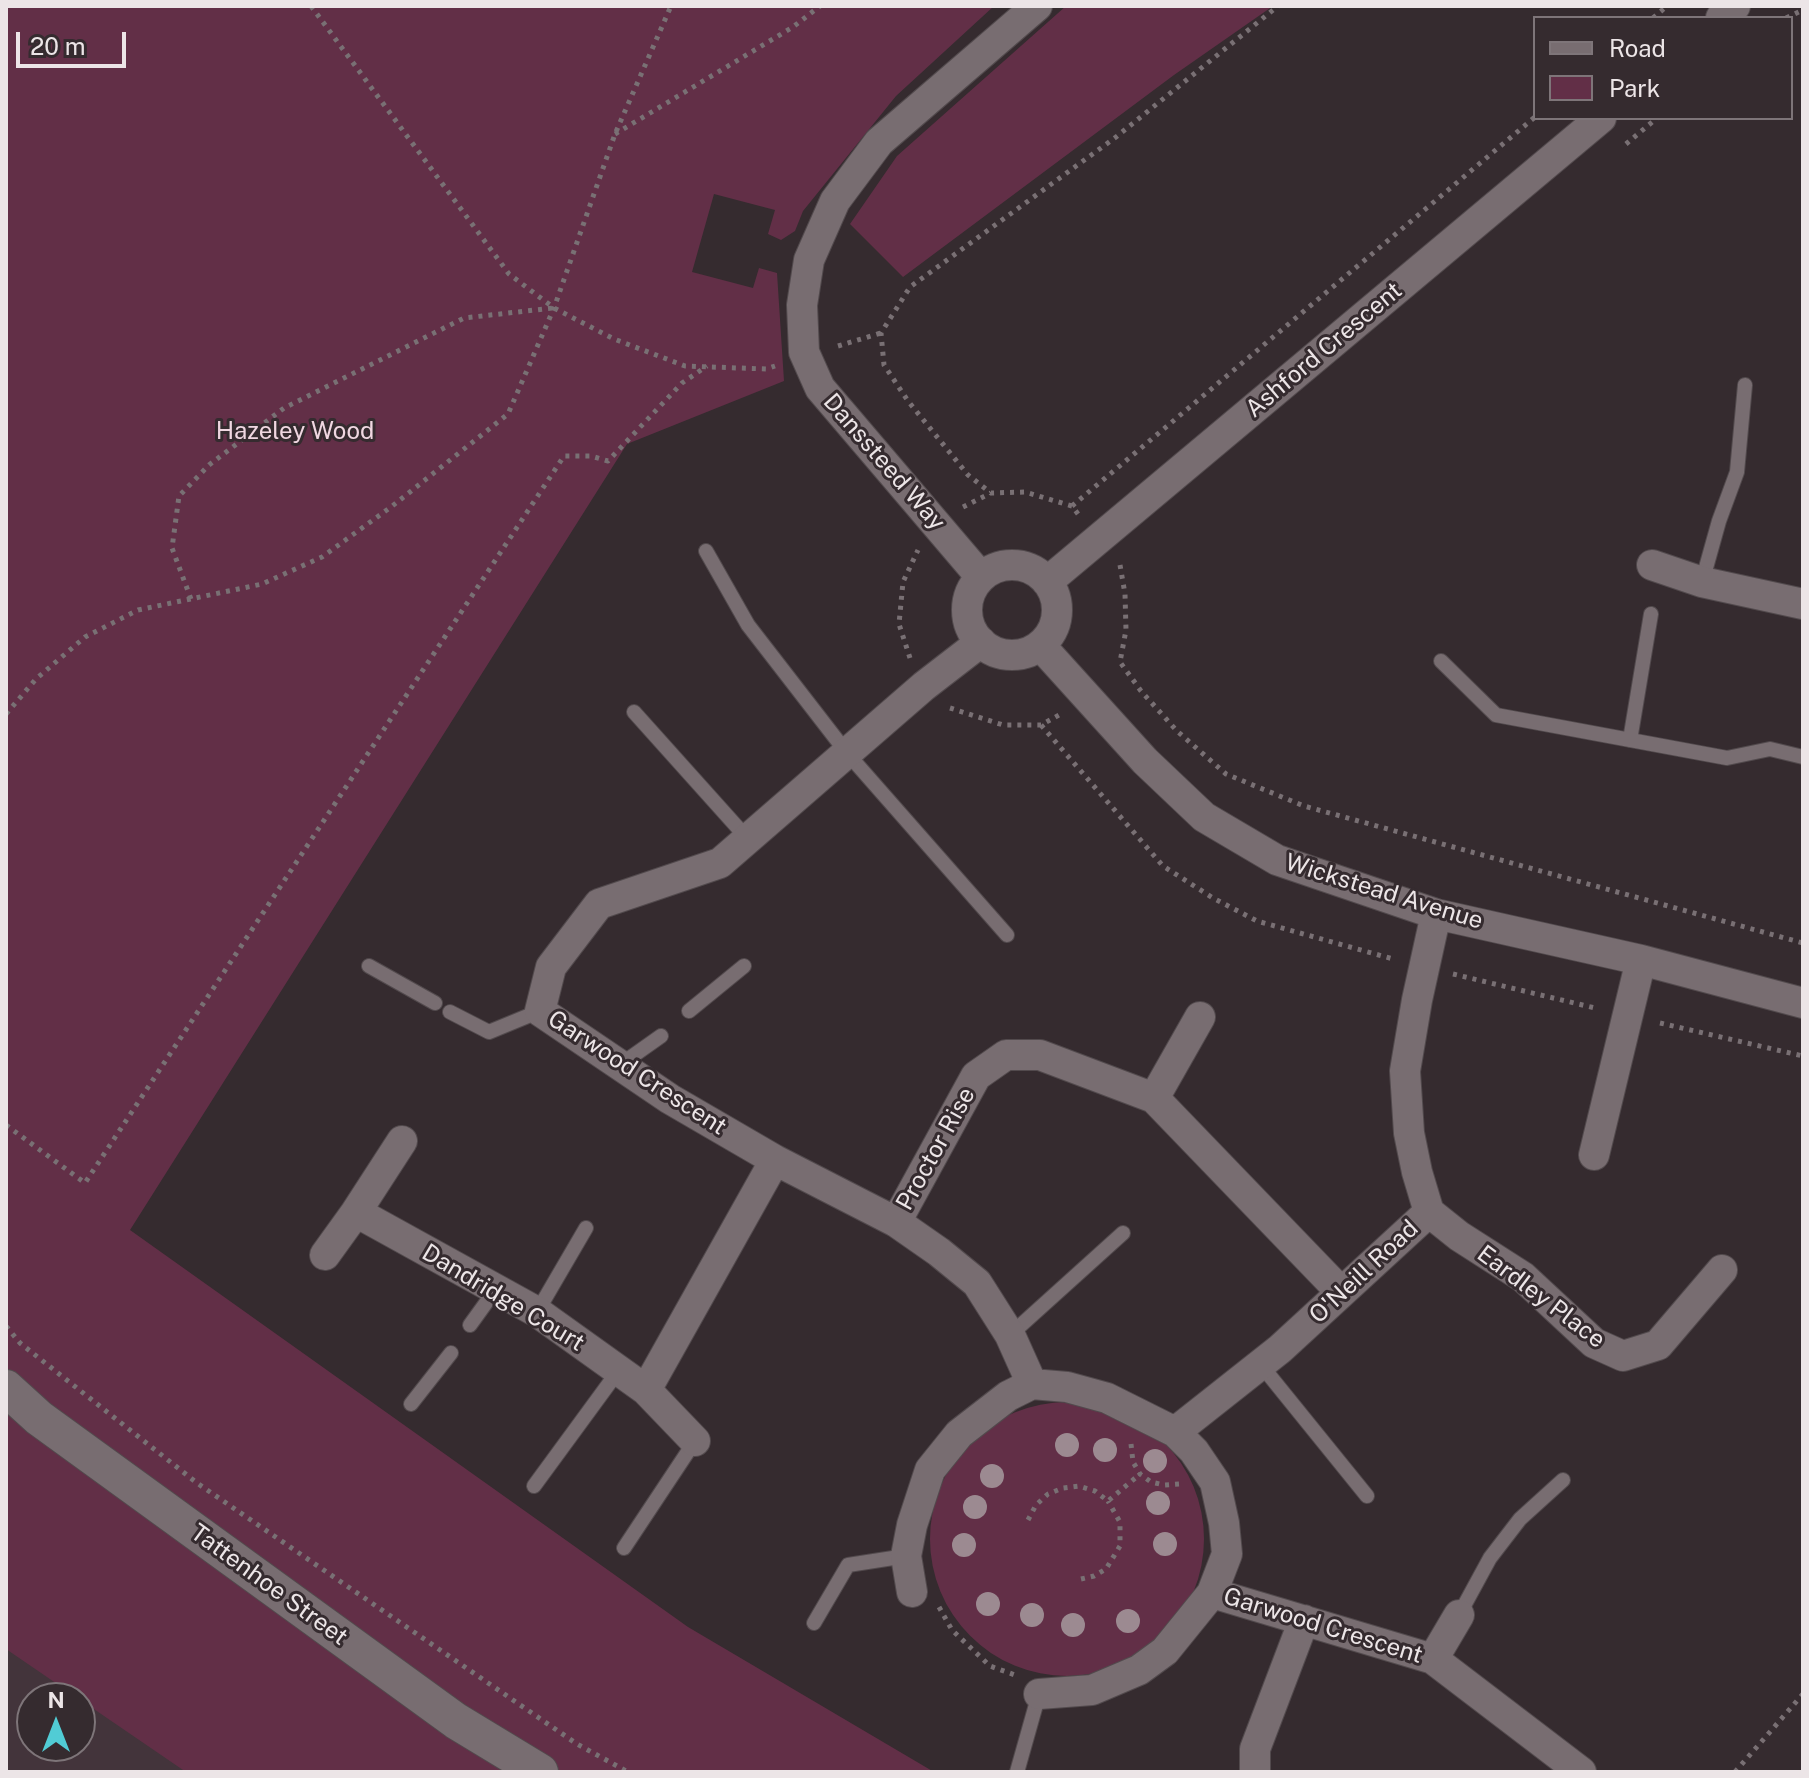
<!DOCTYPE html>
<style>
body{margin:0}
#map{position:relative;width:1809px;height:1778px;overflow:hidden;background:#352b2f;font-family:"Public Sans",sans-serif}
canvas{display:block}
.frame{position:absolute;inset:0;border:8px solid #ece5e7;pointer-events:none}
.legend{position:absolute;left:1533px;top:16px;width:260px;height:104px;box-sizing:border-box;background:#352b2f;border:2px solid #7e7579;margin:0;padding:10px 14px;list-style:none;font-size:24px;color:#ece5e7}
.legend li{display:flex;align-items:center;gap:16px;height:40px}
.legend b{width:40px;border:2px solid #7e7579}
.north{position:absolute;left:16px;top:1682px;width:80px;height:80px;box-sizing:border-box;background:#352b2f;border:2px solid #7e7579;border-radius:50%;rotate:0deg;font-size:22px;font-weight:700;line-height:32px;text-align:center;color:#ece5e7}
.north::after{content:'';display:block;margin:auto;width:28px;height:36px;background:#51ccd5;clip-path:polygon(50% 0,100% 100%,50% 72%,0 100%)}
.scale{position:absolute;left:16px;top:32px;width:110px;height:36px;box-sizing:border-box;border:4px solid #ece5e7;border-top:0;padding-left:10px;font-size:24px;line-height:28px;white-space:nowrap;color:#ece5e7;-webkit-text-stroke:6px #352b2f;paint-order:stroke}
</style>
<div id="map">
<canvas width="1809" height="1778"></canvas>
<div class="frame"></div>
<ul class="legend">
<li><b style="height:10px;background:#786d71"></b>Road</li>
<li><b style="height:22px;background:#622f47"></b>Park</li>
</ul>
<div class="north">N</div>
<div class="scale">20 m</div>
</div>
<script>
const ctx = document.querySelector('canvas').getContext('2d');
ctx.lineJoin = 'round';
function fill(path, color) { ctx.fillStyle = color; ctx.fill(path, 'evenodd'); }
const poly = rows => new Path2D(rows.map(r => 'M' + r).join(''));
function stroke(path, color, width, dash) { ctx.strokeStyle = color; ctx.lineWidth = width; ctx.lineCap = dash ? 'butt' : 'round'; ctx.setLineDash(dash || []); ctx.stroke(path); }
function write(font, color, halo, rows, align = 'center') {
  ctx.font = font + ' "Public Sans",sans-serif'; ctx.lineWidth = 6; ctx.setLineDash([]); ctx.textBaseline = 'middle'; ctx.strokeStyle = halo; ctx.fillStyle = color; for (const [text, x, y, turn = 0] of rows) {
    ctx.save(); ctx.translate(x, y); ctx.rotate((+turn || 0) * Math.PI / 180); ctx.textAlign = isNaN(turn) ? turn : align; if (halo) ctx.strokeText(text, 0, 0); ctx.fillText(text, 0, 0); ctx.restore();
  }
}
fill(poly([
 [6,1645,201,1772,6,1772],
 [32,1698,80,1698,80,1746,32,1746]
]), '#43343b');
fill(poly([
 [6,6,994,6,896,96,803,211,795,231,781,240,768,234,775,210,714,194,692,272,753,288,759,268,777,273,784,381,627,444,130,1230,688,1627,934,1772,186,1772,6,1649],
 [1066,6,1273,6,1174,75,903,277,850,224,897,156],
 '930 1539a137 137 0 1 1 274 0a137 137 0 1 1-274 0Z'
]), '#622f47');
const service = poly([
 [706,551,748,625,847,753,1007,935],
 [1702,582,1719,521,1737,472,1745,385],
 [1441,661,1496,715,1727,758,1770,749,1803,757],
 [634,712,747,838],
 [1630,740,1651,614],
 [369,966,435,1003],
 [689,1011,744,966],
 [450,1012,489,1032,540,1011],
 [620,1065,661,1036],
 [537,1312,586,1228],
 [470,1325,496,1289],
 [1010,1335,1123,1233],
 [1261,1365,1367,1496],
 [411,1404,451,1353],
 [534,1486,619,1370],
 [624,1548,695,1441],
 [1459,1615,1490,1558,1520,1519,1563,1480],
 [814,1623,848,1565,906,1556],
 [1017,1772,1039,1694]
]);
const minor = poly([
 [1721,18,1735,6],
 [1652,565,1702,582,1803,604],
 '967 610a45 45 0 1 1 90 0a45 45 0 1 1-90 0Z',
 [981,577,820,388,804,352,802,305,809,260,835,201,879,142,1037,6],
 [1047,582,1601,118],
 [981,642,924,686,720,863,599,904,551,967,540,1011,670,1099,775,1160,896,1222,939,1252,977,1283,1010,1335,1032,1384,1067,1387,1107,1398,1175,1432,1194,1451,1215,1482,1224,1523,1227,1554,1212,1593,1433,1659,1581,1772],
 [1040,645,1145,761,1204,817,1277,860,1436,914,1641,960,1803,1003],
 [1154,1098,1200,1017],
 [402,1141,356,1212,537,1312,646,1390],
 [1594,1155,1641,960],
 [1429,1212,1459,1236,1523,1277,1594,1343,1623,1356,1658,1345,1722,1270],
 [896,1222,976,1076,1006,1055,1040,1055,1154,1098,1341,1292],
 [325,1255,356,1212],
 [1175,1432,1280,1349,1429,1212,1417,1172,1409,1133,1405,1071,1417,1000,1436,914],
 [695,1441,646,1390,775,1160],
 [912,1592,906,1556,912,1525,930,1470,959,1434,1008,1396,1032,1384],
 [1433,1659,1459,1615],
 [1039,1694,1092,1690,1139,1670,1165,1651,1212,1593],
 [1255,1772,1255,1749,1304,1620]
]);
const tertiary = poly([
 [6,1388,39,1418,456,1721,540,1772]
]);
stroke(service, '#524a4d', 16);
stroke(minor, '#524a4d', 32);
stroke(tertiary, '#524a4d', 38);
stroke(poly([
 [311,6,509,274,554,308,614,339,685,366,766,369,775,366],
 [1653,18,1667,6],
 [1786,18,1803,10],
 [615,134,793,27,820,6],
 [1626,144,1657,118],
 [838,346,881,333],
 [1072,506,1535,117],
 [963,507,991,493],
 [1078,514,1072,506,1025,492,991,493,968,475,908,401,884,365,881,333,910,287,1116,137,1278,6],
 [1120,565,1125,594,1126,630,1120,662,1141,691,1177,731,1226,774,1304,806,1803,943],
 [191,599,172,548,179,496,209,465,284,408,464,318,553,308],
 [910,658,899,624,903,582,918,550],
 [950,708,1003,725,1041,725,1059,715],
 [6,714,36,679,85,637,138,610,262,584,322,557,391,507,508,414,554,308,615,134,671,6],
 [1041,725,1163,866,1213,898,1257,921,1393,959],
 [1453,974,1595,1008],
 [1660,1023,1803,1056],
 [6,1125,85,1183,564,456,591,456,608,461,682,383,707,366],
 [6,1326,20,1343,197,1483,577,1744,628,1772],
 [1131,1444,1133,1462,1140,1474,1151,1482,1164,1485,1179,1484],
 [1028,1520,1036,1505,1048,1494,1063,1488,1079,1486,1095,1491,1108,1501,1140,1474],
 [1081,1579,1094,1576,1106,1569,1120,1546,1120,1522,1108,1501],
 [939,1607,952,1630,990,1666,1015,1675],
 [1735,1772,1803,1694]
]), '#797074', 5, [4, 6]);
stroke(service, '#786d71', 14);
stroke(minor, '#786d71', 30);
stroke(tertiary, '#786d71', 36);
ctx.fillStyle = '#9c8a91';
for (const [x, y] of [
 [1067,1445],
 [1105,1450],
 [1155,1461],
 [992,1476],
 [1158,1503],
 [975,1507],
 [1165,1544],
 [964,1545],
 [988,1604],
 [1032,1615],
 [1128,1621],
 [1073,1625]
]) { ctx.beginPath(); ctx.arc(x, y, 12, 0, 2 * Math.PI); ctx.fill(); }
write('24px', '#ece5e7', '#352b2f', [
 ["Ashford Crescent",1324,350,-40],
 ["Danssteed Way",884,462,49],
 ["Wickstead Avenue",1384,892,17],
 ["Garwood Crescent",637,1073,33],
 ["Proctor Rise",936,1149,-61],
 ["O'Neill Road",1364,1272,-43],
 ["Eardley Place",1541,1297,37],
 ["Dandridge Court",503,1298,31],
 ["Tattenhoe Street",269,1585,36],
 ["Garwood Crescent",1323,1626,17]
]);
write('24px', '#f0d7e1', '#352b2f', [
 ["Hazeley Wood",295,432]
]);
</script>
